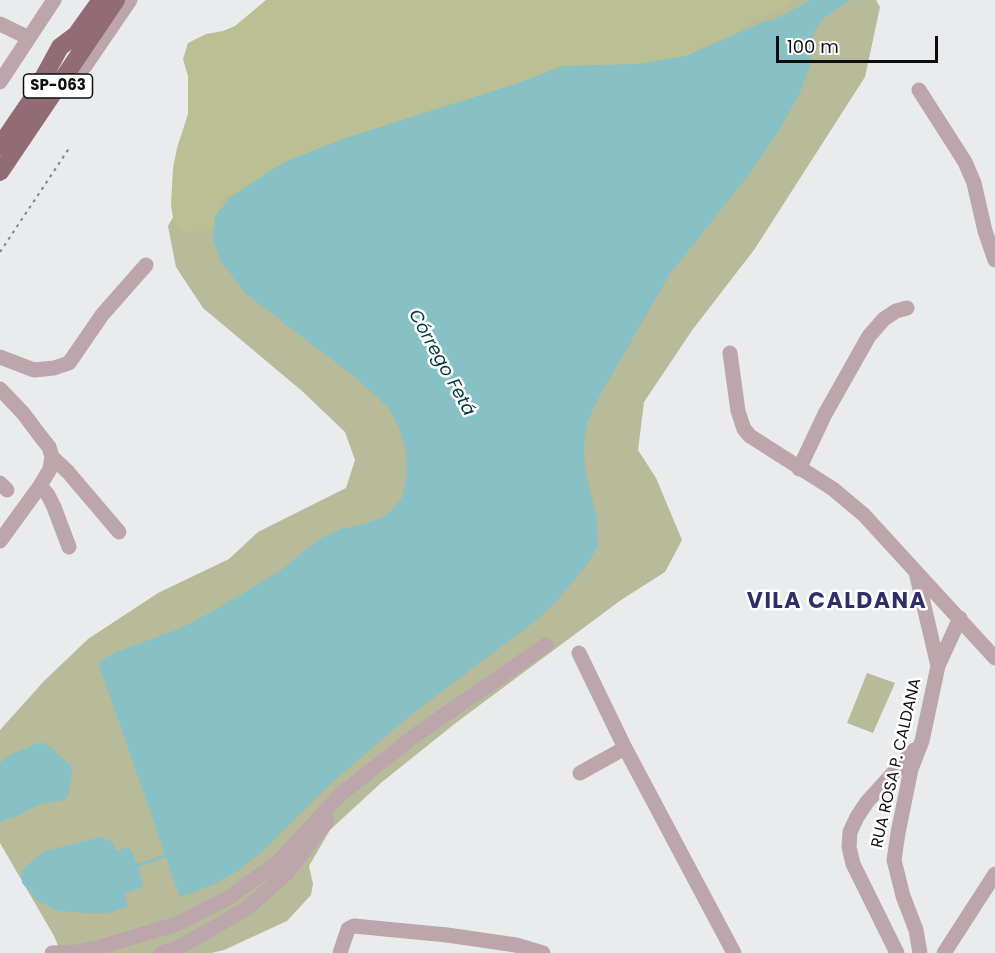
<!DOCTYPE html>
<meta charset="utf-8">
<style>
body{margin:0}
#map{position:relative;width:995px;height:953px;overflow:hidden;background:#eaebec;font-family:Poppins,sans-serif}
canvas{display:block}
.scale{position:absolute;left:776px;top:36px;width:162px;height:27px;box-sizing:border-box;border:3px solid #0d0d0e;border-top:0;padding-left:8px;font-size:18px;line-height:21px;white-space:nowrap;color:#0d0d0e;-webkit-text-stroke:4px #fff;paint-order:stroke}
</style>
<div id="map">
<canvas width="995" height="953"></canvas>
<div class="scale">100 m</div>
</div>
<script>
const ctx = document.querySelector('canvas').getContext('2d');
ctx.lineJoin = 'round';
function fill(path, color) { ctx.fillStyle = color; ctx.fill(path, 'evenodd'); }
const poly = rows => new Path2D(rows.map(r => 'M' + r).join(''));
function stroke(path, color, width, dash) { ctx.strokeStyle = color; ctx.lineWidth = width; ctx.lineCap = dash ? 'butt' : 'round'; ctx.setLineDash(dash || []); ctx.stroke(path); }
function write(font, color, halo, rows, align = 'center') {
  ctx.font = font + ' Poppins,sans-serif'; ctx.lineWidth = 5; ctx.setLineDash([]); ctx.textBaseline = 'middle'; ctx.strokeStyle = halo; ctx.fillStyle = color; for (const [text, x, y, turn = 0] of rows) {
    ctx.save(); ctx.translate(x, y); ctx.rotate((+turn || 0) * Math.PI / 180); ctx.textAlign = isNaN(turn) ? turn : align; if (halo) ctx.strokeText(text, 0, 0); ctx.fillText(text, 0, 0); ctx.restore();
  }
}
fill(poly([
 [606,0,876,0,880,7,865,77,754,250,693,329,644,402,638,450,656,478,682,540,665,572,621,600,457,722,382,782,330,830,309,866,313,884,311,895,287,921,224,950,211,953,61,953,54,936,0,843,0,730,44,681,88,639,158,593,229,559,258,532,346,488,355,460,345,432,302,391,203,308,176,267,168,226,199,172],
 [867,673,895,683,873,733,847,723]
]), '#b7bb9a');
fill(poly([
 [266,0,792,0,777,12,758,19,754,18,734,35,700,47,681,67,296,169,224,198,220,203,222,224,210,231,182,232,174,224,171,205,173,168,177,148,188,114,188,76,183,59,188,43,206,34,223,31,235,26]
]), '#babf94');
fill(poly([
 [810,0,850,0,823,19,814,32,811,62,800,93,777,134,750,173,670,274,599,397,587,423,584,446,585,470,597,518,598,546,586,566,556,602,538,619,412,714,380,741,327,787,264,850,238,871,213,885,180,897,98,662,114,653,181,628,217,609,283,569,319,539,341,529,364,524,386,516,402,498,407,475,406,450,399,427,387,406,352,375,245,293,221,261,213,239,215,216,230,198,270,171,291,159,346,138,518,83,563,66,638,64,686,56,761,23,783,16],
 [40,742,48,745,71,766,72,774,69,792,65,800,40,804,19,815,0,822,0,763,10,755],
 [101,837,112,842,116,851,129,847,138,866,143,887,124,894,128,906,109,913,85,913,58,911,38,901,22,883,21,873,26,866,45,851]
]), '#87c0c5');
stroke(poly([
 [134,867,167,855]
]), '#87c0c5', 3);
stroke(poly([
 [0,252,70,147]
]), '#848586', 2, [3, 4.5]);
stroke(poly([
 [0,24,29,38],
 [0,82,54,0],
 [61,90,85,66,130,0],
 [919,90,965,162,974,183,985,231,995,260],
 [730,353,738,411,744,429,750,436,833,489,864,515,995,658],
 [0,357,34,370,54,368,69,363,102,315,146,265],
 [0,389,23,413,41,437,49,447,52,457,50,469,40,486,0,541],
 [52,457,68,472,119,532],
 [799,469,825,414,869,336,884,319,896,311,907,308],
 [0,483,7,490],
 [40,486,48,495,54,507,69,547],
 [916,572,938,666],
 [579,653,625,748,734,953],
 [580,773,625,748],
 [52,953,77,952,100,947,177,924,228,898,278,862,340,795,413,737,546,645],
 [162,953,178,948,246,909,288,872,327,821],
 [340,953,348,929,354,926,447,935,516,945,543,953],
 [897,953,853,864,849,847,850,832,857,817,867,802,914,750],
 [920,953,916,930,903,896,894,860,898,833,911,769,922,741,938,666,960,618],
 [944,953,995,874]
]), '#bca6ab', 15);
stroke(poly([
 [0,146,30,102,60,47,76,35,101,0],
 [0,172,116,0]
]), '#926c75', 18);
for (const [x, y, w] of [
 [58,86,69]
]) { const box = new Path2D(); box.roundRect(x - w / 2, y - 12, w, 24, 4.5); ctx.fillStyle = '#fff'; ctx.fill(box); stroke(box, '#0d0d0e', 1.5); }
write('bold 15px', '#0d0d0e', null, [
 ["SP-063",58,86]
]);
write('16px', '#0d0d0e', '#fff', [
 ["RUA ROSA P. CALDANA",897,763,-77]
]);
write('italic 18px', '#00383d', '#fff', [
 ["Córrego Fetá",441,363,61]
]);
ctx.letterSpacing = '1.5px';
write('bold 22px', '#2f2e69', '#fff', [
 ["VILA CALDANA",837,602]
]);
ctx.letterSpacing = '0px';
</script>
